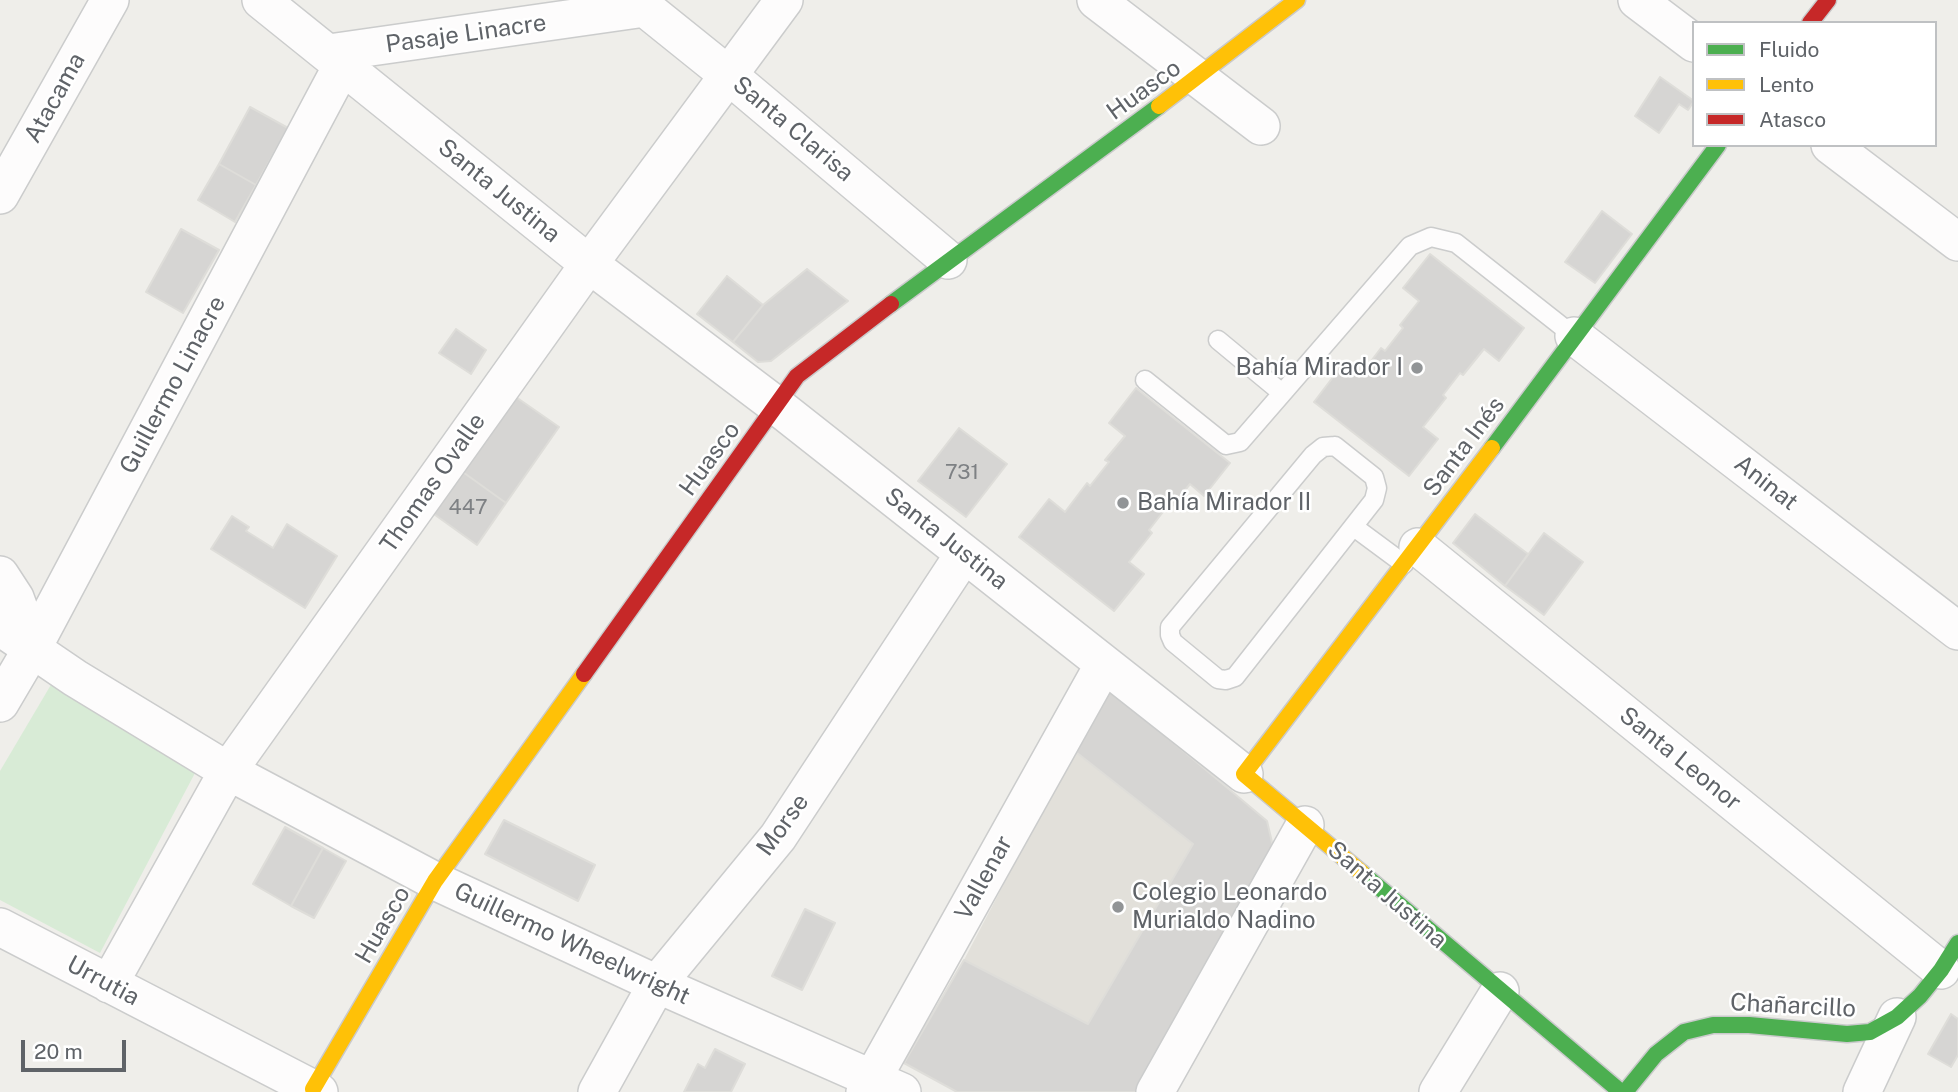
<!DOCTYPE html>
<meta charset="utf-8">
<style>
body{margin:0}
#map{position:relative;width:1958px;height:1092px;overflow:hidden;background:#efeeea;font-family:"Public Sans",sans-serif}
canvas{display:block}
.legend{position:absolute;left:1692px;top:21px;width:245px;height:126px;box-sizing:border-box;background:#fff;border:2px solid #bfc1c3;margin:0;padding:9px 12px;list-style:none;font-size:21px;color:#5f6368}
.legend li{display:flex;align-items:center;gap:14px;height:35px}
.legend b{width:35px;border:2px solid #bfc1c3}
.scale{position:absolute;left:21px;top:1040px;width:105px;height:32px;box-sizing:border-box;border:4px solid #5f6368;border-top:0;padding-left:9px;font-size:21px;line-height:24px;white-space:nowrap;color:#5f6368;-webkit-text-stroke:5px #fff;paint-order:stroke}
</style>
<div id="map">
<canvas width="1958" height="1092"></canvas>
<ul class="legend">
<li><b style="height:9px;background:#4caf50"></b>Fluido</li>
<li><b style="height:9px;background:#ffc107"></b>Lento</li>
<li><b style="height:9px;background:#c62828"></b>Atasco</li>
</ul>
<div class="scale">20 m</div>
</div>
<script>
const ctx = document.querySelector('canvas').getContext('2d');
ctx.lineJoin = 'round';
function fill(path, color) { ctx.fillStyle = color; ctx.fill(path, 'evenodd'); }
const poly = rows => new Path2D(rows.map(r => 'M' + r).join(''));
function stroke(path, color, width, dash) { ctx.strokeStyle = color; ctx.lineWidth = width; ctx.lineCap = dash ? 'butt' : 'round'; ctx.setLineDash(dash || []); ctx.stroke(path); }
function write(font, color, halo, rows, align = 'center') {
  ctx.font = font + ' "Public Sans",sans-serif'; ctx.lineWidth = 5; ctx.setLineDash([]); ctx.textBaseline = 'middle'; ctx.strokeStyle = halo; ctx.fillStyle = color; for (const [text, x, y, turn = 0] of rows) {
    ctx.save(); ctx.translate(x, y); ctx.rotate((+turn || 0) * Math.PI / 180); ctx.textAlign = isNaN(turn) ? turn : align; if (halo) ctx.strokeText(text, 0, 0); ctx.fillText(text, 0, 0); ctx.restore();
  }
}
fill(poly([
 [1107,687,1267,821,1275,855,1142,1092,957,1092,904,1063,964,960]
]), '#e2e0da');
fill(poly([
 [52,683,195,773,100,953,0,900,0,771]
]), '#d8ebd6');
const building = poly([
 [1660,77,1694,101,1688,110,1679,104,1659,133,1635,116,1660,77],
 [250,107,288,128,256,185,219,164,250,107],
 [219,164,256,185,235,222,198,200,219,164],
 [1602,211,1632,234,1595,283,1565,262,1602,211],
 [181,229,219,250,183,313,146,292,181,229],
 [1430,254,1524,328,1499,361,1484,349,1463,375,1460,373,1443,395,1446,398,1423,427,1438,439,1409,476,1314,402,1343,364,1359,377,1381,348,1385,351,1403,328,1400,325,1419,301,1403,288,1430,254],
 [807,269,848,301,771,361,758,362,733,342,763,305,807,269],
 [727,276,763,305,733,342,697,314,727,276],
 [456,329,486,350,471,374,439,353,456,329],
 [1136,388,1230,463,1204,496,1190,484,1169,510,1166,508,1149,530,1152,533,1129,562,1144,574,1114,611,1019,537,1049,499,1065,512,1087,483,1090,486,1109,462,1105,460,1125,436,1109,423,1136,388],
 [513,395,559,427,506,503,460,470,513,395],
 [959,428,1007,464,966,517,918,481,959,428],
 [460,470,506,503,477,545,431,512,460,470],
 [1475,514,1528,554,1505,586,1453,543,1475,514],
 [232,516,249,527,246,531,273,548,287,524,337,556,305,608,211,549,232,516],
 [1544,533,1583,562,1544,615,1505,586,1544,533],
 [1107,687,1267,821,1275,855,1142,1092,957,1092,904,1063,964,960,1088,1024,1193,844,1072,749,1107,687],
 [504,820,595,865,578,901,485,854,504,820],
 [285,827,323,848,291,906,253,884,285,827],
 [323,848,346,861,314,918,291,906,323,848],
 [805,909,835,923,802,990,772,976,805,909],
 [1951,1014,1958,1019,1958,1055,1951,1067,1928,1054,1951,1014],
 [715,1049,745,1064,731,1092,684,1092,698,1064,705,1068,715,1049]
]);
fill(building, '#d6d5d3');
stroke(building, '#deddd9', 2);
const lane = poly([
 [1218,340,1282,393],
 [1145,380,1226,445,1240,442,1410,246,1431,237,1456,243,1574,336],
 [1335,446,1374,477,1377,488,1374,500,1235,677,1226,680,1218,679,1173,642,1170,635,1170,627,1313,455,1323,447,1335,446],
 [1354,527,1404,564]
]);
const street = poly([
 [261,0,589,264,777,406,1244,774],
 [635,0,727,74,948,260],
 [1096,0,1261,126],
 [1637,0,1694,43],
 [329,53,645,8],
 [1830,145,1958,242],
 [0,195,110,0],
 [1574,336,1958,631],
 [1418,547,1941,970],
 [0,575,15,598,33,647],
 [0,627,75,678,228,771,435,881,657,984,902,1092],
 [0,703,33,647,343,64],
 [0,927,319,1092],
 [109,984,228,771,589,264,784,0],
 [597,1092,657,984,778,837,964,554],
 [865,1092,1104,664],
 [1155,1092,1305,825],
 [1438,1092,1500,991],
 [1862,1092,1897,1017]
]);
const fast = poly([
 [891,304,1159,106],
 [1492,448,1718,145],
 [1362,873,1621,1092],
 [1625,1092,1656,1054,1684,1032,1713,1025,1749,1025,1847,1034,1870,1032,1897,1017,1920,996,1941,970,1958,943]
]);
const slow = poly([
 [1159,106,1297,0],
 [1362,873,1244,774,1492,448],
 [313,1089,435,881,584,674]
]);
const jam = poly([
 [1810,23,1828,0],
 [584,674,797,376,891,304]
]);
stroke(lane, '#cbcccc', 21);
stroke(street, '#cbcccc', 40);
stroke(fast, '#cacacb', 19);
stroke(slow, '#cacacb', 19);
stroke(jam, '#cacacb', 19);
stroke(lane, '#fdfcfc', 18);
stroke(street, '#fdfcfc', 37);
stroke(fast, '#4caf50', 16);
stroke(slow, '#ffc107', 16);
stroke(jam, '#c62828', 16);
for (const [x, y, r, color] of [
 [1417,368,7,"#919496"],
 [1123,503,7,"#919496"],
 [1118,907,7,"#919496"]
]) { const dot = new Path2D(); dot.arc(x, y, r, 0, 2 * Math.PI); ctx.fillStyle = color; ctx.fill(dot); stroke(dot, '#fff', 2.5); }
write('21px', '#7e8184', null, [
 ["731",962,473],
 ["447",468,508]
]);
write('24px', '#5f6368', '#fff', [
 ["Pasaje Linacre",466,34,-8],
 ["Huasco",1144,90,-36],
 ["Atacama",55,98,-61],
 ["Santa Clarisa",793,129,40],
 ["Santa Justina",499,191,39],
 ["Guillermo Linacre",173,385,-62],
 ["Santa Inés",1464,447,-53],
 ["Huasco",710,459,-54],
 ["Thomas Ovalle",433,483,-55],
 ["Aninat",1766,483,38],
 ["Santa Justina",946,539,38],
 ["Santa Leonor",1680,759,39],
 ["Morse",783,825,-54],
 ["Vallenar",984,878,-61],
 ["Santa Justina",1387,895,41],
 ["Huasco",383,925,-60],
 ["Guillermo Wheelwright",572,944,25],
 ["Urrutia",103,981,28],
 ["Chañarcillo",1793,1006,3]
]);
write('24px', '#5f6368', '#fff', [
 ["Bahía Mirador I",1403,368,"right"],
 ["Bahía Mirador II",1137,503],
 ["Colegio Leonardo",1132,893],
 ["Murialdo Nadino",1132,921]
], 'left');
</script>
